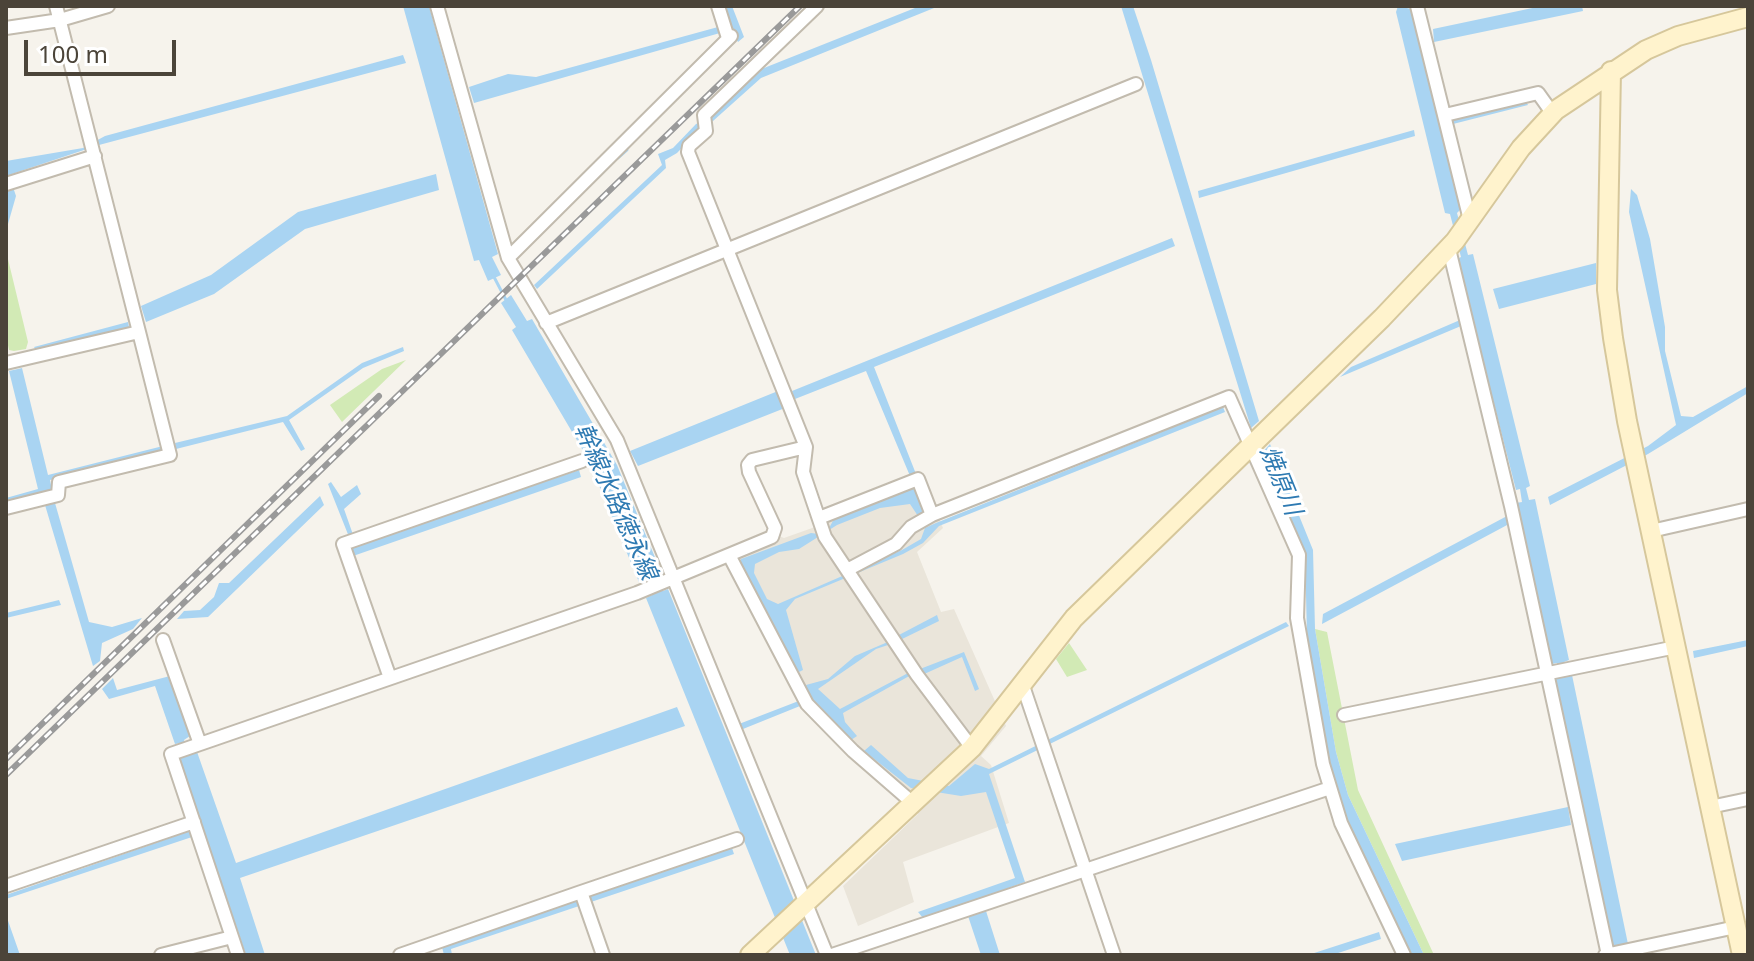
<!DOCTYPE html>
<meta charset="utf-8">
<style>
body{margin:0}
#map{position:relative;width:1754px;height:961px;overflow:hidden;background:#f6f3ec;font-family:"Noto Sans",sans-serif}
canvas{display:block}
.frame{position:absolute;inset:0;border:8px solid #4b4439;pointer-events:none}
.scale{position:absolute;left:24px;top:40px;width:152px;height:36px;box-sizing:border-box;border:4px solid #4b4439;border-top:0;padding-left:10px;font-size:24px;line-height:28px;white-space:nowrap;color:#4b4439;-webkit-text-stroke:6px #fff;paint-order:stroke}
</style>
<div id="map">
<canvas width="1754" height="961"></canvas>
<div class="frame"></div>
<div class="scale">100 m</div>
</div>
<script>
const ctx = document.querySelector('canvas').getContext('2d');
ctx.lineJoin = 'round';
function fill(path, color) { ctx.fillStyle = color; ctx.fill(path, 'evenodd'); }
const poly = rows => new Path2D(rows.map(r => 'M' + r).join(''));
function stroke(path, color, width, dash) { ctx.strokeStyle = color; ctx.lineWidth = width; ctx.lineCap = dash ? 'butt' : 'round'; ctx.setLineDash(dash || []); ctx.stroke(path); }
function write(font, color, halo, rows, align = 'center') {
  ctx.font = font + ' "Noto Sans","Noto Sans JP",sans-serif'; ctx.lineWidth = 6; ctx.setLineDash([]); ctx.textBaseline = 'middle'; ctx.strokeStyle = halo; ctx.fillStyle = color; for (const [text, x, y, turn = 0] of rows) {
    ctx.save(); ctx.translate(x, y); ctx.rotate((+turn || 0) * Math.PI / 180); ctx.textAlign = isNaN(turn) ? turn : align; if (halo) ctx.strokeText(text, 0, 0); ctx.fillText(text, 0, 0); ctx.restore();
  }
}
fill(poly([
 [921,476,943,528,917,552,941,612,954,609,1006,726,981,756,991,765,1009,823,903,862,914,902,858,926,843,886,918,814,805,709,722,554,771,533,784,538,815,527]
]), '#eae5da');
fill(poly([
 [7,255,28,342,26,349,14,351,9,350,6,336],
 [406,360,342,422,330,405,382,369],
 [1315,629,1327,632,1358,790,1434,955,1424,955,1348,795,1336,752],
 [1069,643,1087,670,1067,677,1056,659]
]), '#d2eab5');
fill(poly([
 [403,6,429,6,498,254,492,257,501,275,488,281,479,260,474,261],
 [722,6,732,6,744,37,738,42,728,27],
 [920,6,939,6,761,78,713,121,701,128,677,153,665,160,666,168,537,289,534,285,662,165,658,154,673,148,696,124,711,117,759,70],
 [1121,6,1133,6,1151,60,1259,421,1251,428],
 [1398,6,1411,9,1461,209,1457,213,1468,255,1473,254,1530,486,1526,488,1529,500,1535,499,1569,660,1564,662,1565,676,1572,675,1628,944,1611,949,1555,679,1560,676,1557,663,1552,664,1516,503,1522,502,1520,489,1516,490,1457,259,1461,257,1450,214,1445,213,1396,12],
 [1542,6,1582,6,1583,11,1434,42,1433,29],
 [718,27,720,33,474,103,469,87,508,74,536,77],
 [403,55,406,63,99,145,9,175,16,196,6,231,6,161,83,148,105,136],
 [1525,100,1528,105,1453,124,1452,119],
 [1414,130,1415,136,1199,198,1198,191],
 [436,174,439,190,305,229,214,294,146,322,141,306,211,275,298,212],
 [1631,189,1637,195,1650,239,1665,327,1665,351,1681,416,1693,417,1748,386,1748,393,1648,454,1550,505,1548,497,1648,446,1676,425,1629,212],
 [1172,238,1175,246,874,367,916,474,910,476,866,371,795,399,793,395,792,391],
 [1596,263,1596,284,1499,309,1493,289],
 [511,295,527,321,532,319,617,465,661,572,657,576,663,591,668,589,816,955,790,955,646,598,652,595,646,581,639,582,588,459,512,330,516,327,501,303],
 [1460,320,1461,326,1340,377,1351,367],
 [128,322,129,327,36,350,34,347],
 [403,347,404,351,363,368,289,420,305,449,301,451,283,422,176,449,175,443,287,416,362,363],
 [22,368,48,475,163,446,163,452,50,480,52,490,6,502,6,498,38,489,9,371],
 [778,391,785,408,638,466,630,451],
 [1223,407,1225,412,939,526,923,543,903,554,795,599,786,610,803,670,799,672,739,566,741,559,811,533,819,534,828,530,834,519,914,487,924,510,918,516,910,504,880,508,837,525,799,549,779,552,755,564,754,573,767,599,778,604,902,550,921,539,925,528,936,523],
 [1270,444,1313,550,1315,629,1336,752,1348,795,1424,955,1411,955,1339,802,1327,761,1307,637,1305,554,1262,453],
 [579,470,581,477,353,556,353,547,328,484,331,482,341,497,357,485,361,494,344,509,357,546],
 [320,496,324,505,208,617,177,619,184,611,200,610,214,597,219,583,229,583],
 [55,503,89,622,112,627,142,618,133,629,102,643,100,661,93,666,45,505],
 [1507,516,1509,524,1322,624,1323,614],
 [59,600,61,605,6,618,6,613],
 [937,615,939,621,900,640,897,636],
 [1286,622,1289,626,989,774,1025,882,975,900,979,913,986,911,1000,955,981,955,968,916,976,913,972,901,923,918,918,912,1015,878,986,792,961,796,911,788,864,751,871,745,908,778,949,786,975,764,989,769],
 [1748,640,1748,646,1694,658,1693,651],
 [890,641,891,644,876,649,818,689,840,709,910,672,911,675,843,713,845,722,857,736,851,740,811,698,800,706,743,729,739,724,809,697,806,685,828,679,855,656],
 [964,652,979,689,975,691,962,657,922,675,920,669],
 [170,676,190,736,184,740,188,751,196,749,236,863,677,707,685,726,240,878,265,955,246,955,179,756,184,753,181,743,175,744,155,686,109,699,102,689,113,678,117,690],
 [1568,807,1571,825,1402,861,1395,844],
 [190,831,192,837,6,899,6,895],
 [732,848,734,854,451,949,452,955,444,955,442,947],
 [6,915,20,955,7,955],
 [1379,932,1381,939,1332,955,1308,955]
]), '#a9d4f2');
stroke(poly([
 [618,158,627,150],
 [493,275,506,300]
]), '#a9d4f2', 3);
const street = poly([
 [437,6,508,258,617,440,827,955],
 [718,6,728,38],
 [1417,6,1470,220],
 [6,28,60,20,108,6],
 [1445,115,1538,93,1553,114],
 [6,184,95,156],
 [1449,249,1511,506,1608,955],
 [508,258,731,36],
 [546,323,1136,84],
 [6,363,139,332,56,6],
 [806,447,688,152,689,146,706,131,704,115,817,6],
 [6,508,58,495,59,482,170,455,139,332],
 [819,518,918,479,932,515],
 [1651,531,1748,509],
 [729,555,807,704,853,751,914,804],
 [847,570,896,544,911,527,932,515,1229,397,1299,555,1297,618,1323,764,1341,823,1404,955],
 [163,640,200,744],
 [390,678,343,544,582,461],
 [1022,683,1114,955],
 [1344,715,1676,647],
 [1710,807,1748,799],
 [6,886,194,822],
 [581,892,737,839],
 [161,955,232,937],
 [238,955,171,754,637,593,772,537,775,528,749,472,748,465,752,460,806,447,803,472,825,537,917,675,972,748],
 [400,955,581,892,603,955],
 [832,955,1330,788],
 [1605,955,1736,927]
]);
const secondary = poly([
 [1611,71,1607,290,1613,338,1627,421,1742,955],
 [750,955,972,748,1074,618,1382,318,1455,241,1521,148,1556,110,1646,50,1678,36,1748,17]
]);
stroke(street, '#c2bbae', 16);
stroke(secondary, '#d6c79b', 22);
stroke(street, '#fff', 12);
stroke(secondary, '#fff3cd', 18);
const rail = poly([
 [6,759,379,396],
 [6,775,800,6]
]);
stroke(rail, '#9a9a9a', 6);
stroke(rail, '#fff', 3, [9]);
write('italic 24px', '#2e7ab2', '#fff', [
 ["焼原川",1280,481,68],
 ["幹線水路徳永線",615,502,66]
]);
</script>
